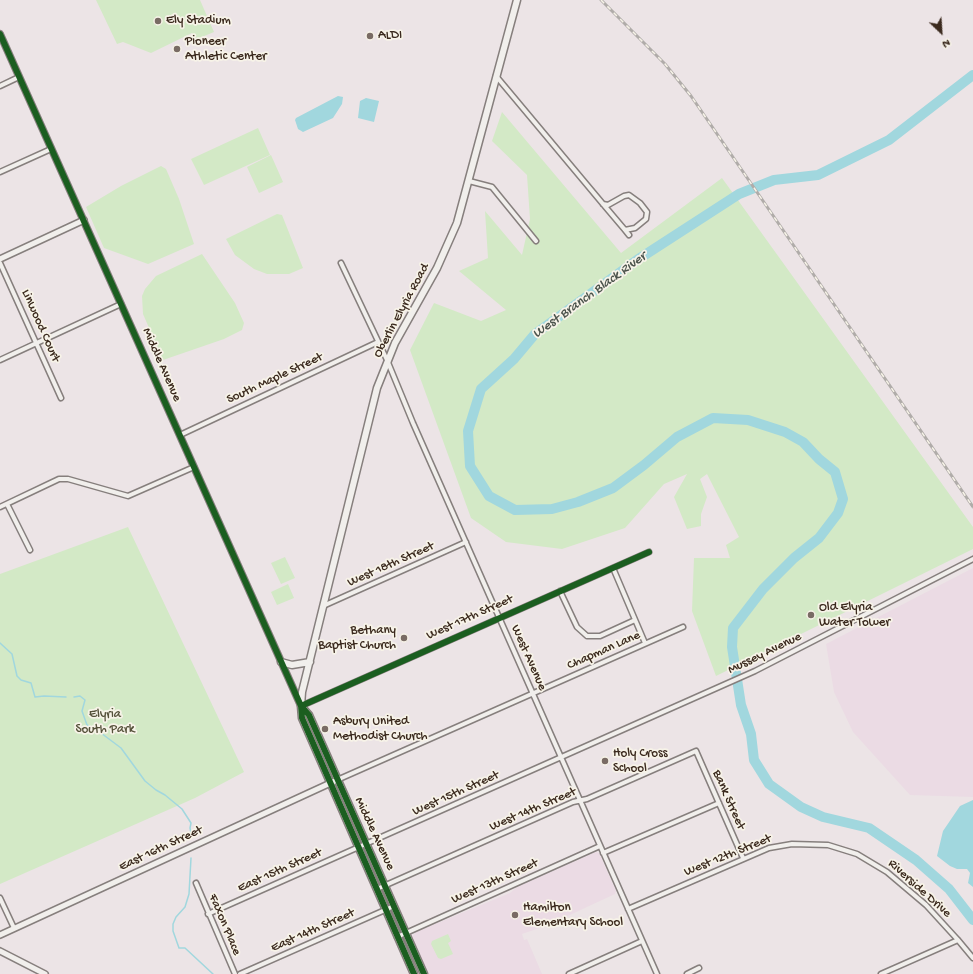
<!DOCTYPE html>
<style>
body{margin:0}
#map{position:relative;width:973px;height:974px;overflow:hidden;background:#ece4e6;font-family:"Gochi Hand",sans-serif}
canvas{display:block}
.north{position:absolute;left:921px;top:12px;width:40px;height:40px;-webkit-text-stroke:3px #f7f3e8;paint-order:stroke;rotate:155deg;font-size:11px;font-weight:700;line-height:16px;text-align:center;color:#3b2a1e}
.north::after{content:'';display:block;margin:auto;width:14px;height:18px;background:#3b2a1e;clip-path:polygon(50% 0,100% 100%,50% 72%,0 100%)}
</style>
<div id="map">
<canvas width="973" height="974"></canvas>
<div class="north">N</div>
</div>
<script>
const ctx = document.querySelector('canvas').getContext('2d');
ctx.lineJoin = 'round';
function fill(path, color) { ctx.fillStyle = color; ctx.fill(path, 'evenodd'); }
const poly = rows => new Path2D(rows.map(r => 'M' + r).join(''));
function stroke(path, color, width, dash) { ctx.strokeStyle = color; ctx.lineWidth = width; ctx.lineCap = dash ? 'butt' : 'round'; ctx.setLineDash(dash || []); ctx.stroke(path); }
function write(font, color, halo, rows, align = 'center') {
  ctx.font = font + ' "Gochi Hand",sans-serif'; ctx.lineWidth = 3.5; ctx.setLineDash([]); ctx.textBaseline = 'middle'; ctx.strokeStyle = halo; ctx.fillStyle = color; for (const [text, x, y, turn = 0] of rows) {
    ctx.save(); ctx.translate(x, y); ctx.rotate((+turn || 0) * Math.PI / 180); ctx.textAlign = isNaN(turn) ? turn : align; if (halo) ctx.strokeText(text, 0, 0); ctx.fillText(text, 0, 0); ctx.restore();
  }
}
fill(poly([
 [973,568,973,797,910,795,853,732,834,692,826,644],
 [596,852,599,853,607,871,616,891,615,894,546,926,522,934,524,940,527,939,542,974,427,974,412,939,413,935,416,932,510,893,517,887]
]), '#ebdbe4');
fill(poly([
 [96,0,200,0,214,32,197,39,198,43,196,44,192,33,151,53,123,42,117,44],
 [502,112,621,253,722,178,973,527,973,549,716,676,692,611,694,558,730,558,726,545,739,537,707,474,700,479,707,497,701,514,701,526,687,529,674,497,687,474,664,484,625,528,562,549,506,542,471,518,410,350,434,303,481,321,506,310,459,271,488,258,485,211,522,255,530,219,527,175,492,141],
 [258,128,270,155,204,185,191,159],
 [271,155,283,182,259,193,247,167],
 [161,166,166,169,179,199,194,244,148,264,104,248,86,207,121,186],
 [277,214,282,215,303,268,289,274,267,274,254,269,235,255,226,239],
 [202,254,235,303,244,323,242,330,224,339,163,360,143,314,142,296,145,289,156,276],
 [128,527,244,772,195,798,0,884,0,574],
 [285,557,295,578,281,584,271,563],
 [288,584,294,598,277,605,271,592],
 [448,934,451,941,448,943,453,954,441,959,438,958,431,944,432,941]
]), '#d3e9c6');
fill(poly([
 [338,96,343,97,342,104,333,118,303,132,298,129,295,120,296,118],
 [366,98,379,101,374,122,358,118,360,101],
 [973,800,973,887,968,883,970,873,967,869,957,869,950,866,937,856,943,831,960,806]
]), '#a1d7de');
stroke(poly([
 [0,643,12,654,17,676,21,680,31,683,35,697,44,696,66,697],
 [74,697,80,696,85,700,82,711,87,725,101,733,121,748,145,781,156,790,165,795,182,809,191,823,190,828,192,837],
 [191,858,189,894,185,907,176,917,173,924,173,931,179,948,185,948,213,974]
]), '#a1d7de', 1.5);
stroke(poly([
 [973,75,889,140,818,175,774,180,739,194,637,260,535,334,514,359,481,389,468,431,470,466,489,496,515,510,552,509,578,502,613,488,644,465,677,437,713,418,748,420,785,432,803,442,819,459,835,472,843,499,838,513,819,538,794,558,763,589,733,628,732,647,741,705,751,734,754,760,769,784,801,807,823,817,869,828,916,860,949,889,973,920]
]), '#a1d7de', 10);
const minor = poly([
 [496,76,603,204,625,230,635,228,646,219,647,212,640,203,629,195,624,196,608,205,603,204],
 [0,86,19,77],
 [0,172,51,149],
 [469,181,492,187,536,241],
 [625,230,629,235],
 [0,263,61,398],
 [341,263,387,360,413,423,657,974],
 [0,360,121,304],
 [180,435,378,342],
 [7,504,30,550],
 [0,507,59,479,68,479,128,496,194,467],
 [613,568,645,643],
 [560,591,577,627,587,636,600,636,635,620],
 [323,606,466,542],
 [301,706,649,552],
 [337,780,683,627],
 [603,853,719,803],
 [196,883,235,974],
 [377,889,573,802,587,799,696,751,743,858],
 [0,898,14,928],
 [628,909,769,848,792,844,828,845,857,854,887,872,926,905,958,940,973,958],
 [208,914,755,671,973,559],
 [397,937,600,846],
 [240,974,394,906],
 [569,974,642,941],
 [687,974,699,968],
 [881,974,958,940]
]);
const tertiary = poly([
 [0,34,301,706],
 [0,259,84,220],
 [0,935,337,780],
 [0,951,45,974]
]);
const secondary = poly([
 [281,662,292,665,310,662],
 [301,706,309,715,424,974],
 [414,974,302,718,301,706,302,692,377,388,395,343,437,268,457,223,517,0]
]);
stroke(minor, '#867f7d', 7);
stroke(tertiary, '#867f7d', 8);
stroke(secondary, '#867f7d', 9);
stroke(minor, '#f1efec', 4);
stroke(tertiary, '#f1efec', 5);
stroke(secondary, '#f1efec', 6);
const rail = poly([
 [601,0,665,64,691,96,973,507]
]);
stroke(rail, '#b0aca9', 3);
stroke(rail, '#f7f3e8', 1.5, [4.5]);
stroke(poly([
 [0,34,301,706,302,718,414,974],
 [301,706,649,552],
 [301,706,309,715,424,974]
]), '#1b5e20', 6);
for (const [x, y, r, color] of [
 [158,21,4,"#796b64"],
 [370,36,4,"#796b64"],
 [177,49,4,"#796b64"],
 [811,615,4,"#796b64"],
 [404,638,4,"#796b64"],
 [325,729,4,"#796b64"],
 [605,761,4,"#796b64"],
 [515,915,4,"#796b64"]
]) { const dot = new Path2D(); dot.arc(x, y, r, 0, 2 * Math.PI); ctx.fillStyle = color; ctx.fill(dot); stroke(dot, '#f7f3e8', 1.5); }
write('13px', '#3b2a1e', '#f7f3e8', [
 ["Ely Stadium",166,21],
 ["ALDI",378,36],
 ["Pioneer",185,42],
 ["Athletic Center",185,57],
 ["Old Elyria",819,608],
 ["Water Tower",819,623],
 ["Bethany",396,631,"right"],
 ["Baptist Church",396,646,"right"],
 ["Asbury United",333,722],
 ["Methodist Church",333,737],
 ["Holy Cross",613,754],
 ["School",613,769],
 ["Hamilton",523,908],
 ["Elementary School",523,923]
], 'left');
write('13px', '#3b2a1e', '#f7f3e8', [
 ["Oberlin Elyria Road",402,311,-62],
 ["Linwood Court",40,326,66],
 ["Middle Avenue",161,365,66],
 ["South Maple Street",275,379,-25],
 ["West 18th Street",391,565,-24],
 ["West 17th Street",470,618,-24],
 ["Chapman Lane",604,651,-24],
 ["Mussey Avenue",765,654,-26],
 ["West Avenue",528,658,66],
 ["West 15th Street",456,794,-24],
 ["Bank Street",728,800,66],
 ["West 14th Street",533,810,-23],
 ["Middle Avenue",374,834,65],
 ["East 16th Street",161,849,-25],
 ["West 12th Street",728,856,-22],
 ["East 15th Street",280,871,-24],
 ["West 13th Street",495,882,-24],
 ["Riverside Drive",919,889,42],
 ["Faxon Place",224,925,67],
 ["East 14th Street",313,931,-24]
]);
write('13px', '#55513a', '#f7f3e8', [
 ["Elyria",105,715],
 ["South Park",105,730]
]);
write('italic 14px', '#4c544d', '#f7f3e8', [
 ["West Branch Black River",590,296,-36]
]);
</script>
